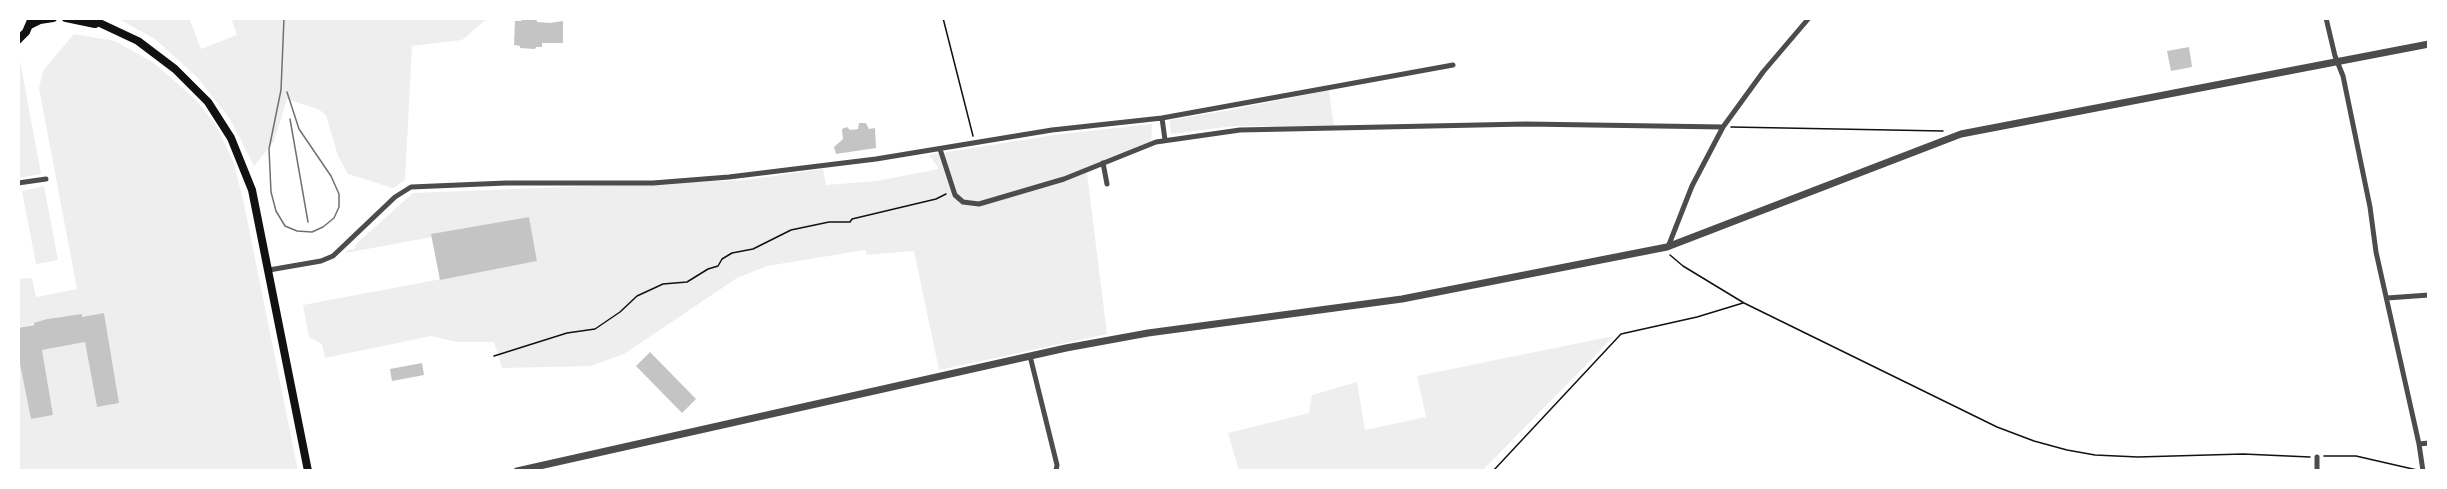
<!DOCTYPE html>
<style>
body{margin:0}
#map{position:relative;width:2447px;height:489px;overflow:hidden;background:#fff;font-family:Roboto,sans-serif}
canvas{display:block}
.frame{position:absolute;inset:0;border:20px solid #fff;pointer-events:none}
</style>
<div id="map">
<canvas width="2447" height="489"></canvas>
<div class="frame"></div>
</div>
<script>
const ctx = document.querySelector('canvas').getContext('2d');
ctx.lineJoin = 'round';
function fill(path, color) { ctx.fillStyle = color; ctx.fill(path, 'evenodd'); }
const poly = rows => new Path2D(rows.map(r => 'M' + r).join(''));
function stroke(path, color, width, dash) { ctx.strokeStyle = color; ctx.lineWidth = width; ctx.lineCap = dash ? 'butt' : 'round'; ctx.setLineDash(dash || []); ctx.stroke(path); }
fill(poly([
 [117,18,189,18,201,49,237,35,231,18,488,18,462,40,412,46,405,180,393,188,348,174,338,156,326,115,318,109,287,99,274,141,254,166,230,119,198,78,155,39],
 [74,34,115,41,154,63,196,100,215,124,227,148,234,164,244,204,298,471,18,471,18,354,31,419,53,415,42,350,85,342,97,407,119,403,104,313,82,317,82,315,58,317,18,328,18,279,32,278,36,297,77,289,39,88,43,71],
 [19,55,41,174,18,178,18,56],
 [1329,90,1334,127,1234,126,1171,134,1170,120,1231,110],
 [1152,124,1151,146,1087,173,1107,334,939,370,914,251,867,255,865,250,767,266,737,278,624,354,591,366,502,368,494,342,457,342,431,336,325,358,322,344,309,337,303,305,537,261,529,217,432,234,432,237,345,253,350,249,354,250,357,243,413,193,746,180,823,169,826,185,877,181,939,169,929,155,1054,135],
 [44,186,58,260,36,264,22,191],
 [1614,336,1482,471,1239,471,1228,433,1309,413,1312,395,1357,382,1365,430,1426,417,1417,376]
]), '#eee');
fill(poly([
 [523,18,536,18,537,22,550,23,563,21,563,43,542,43,542,47,536,47,535,49,520,48,520,46,514,45,515,21,521,21],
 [2189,47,2192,67,2171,71,2167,51],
 [859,123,866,123,869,129,875,128,876,148,836,154,834,147,843,139,842,129,847,127,850,130,858,129],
 [529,217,537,261,440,280,431,234],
 [104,313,119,403,97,407,85,342,42,350,53,415,31,419,18,354,18,328,34,325,34,323,47,319,82,314,82,317],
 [650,352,696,399,682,413,636,366],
 [422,363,424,375,392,381,390,369]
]), '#c4c4c4');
stroke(poly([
 [943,18,973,136],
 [1731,127,1943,131],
 [1670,255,1683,266,1744,303,1997,427,2034,441,2067,450,2095,455,2138,457,2243,454,2310,457],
 [494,356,567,333,595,329,620,312,637,296,663,284,687,282,708,269,718,266,722,259,732,253,753,249,791,230,829,222,850,222,852,219,936,199,946,194],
 [2324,456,2356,456,2417,470],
 [1493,471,1621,334,1697,317,1743,303]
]), '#111', 1.5);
stroke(poly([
 [2326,18,2335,56,2343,76,2370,207,2376,252,2419,444,2423,471],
 [1162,118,1165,140],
 [940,149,955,195,963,202,979,204,1064,179,1156,142,1240,130,1526,124,1723,127],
 [1103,163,1107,184],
 [18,183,46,179],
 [1668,247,1692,186,1723,127,1763,72,1809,18],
 [269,270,321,261,333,256,395,197,411,187,506,183,653,183,729,177,876,159,1052,130,1162,118,1453,65],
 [2387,298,2429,295],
 [1030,356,1057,465,1056,471],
 [2419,444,2429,443],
 [2317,471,2317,457]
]), '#4c4c4c', 5);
stroke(poly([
 [517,471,1066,348,1148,333,1402,299,1667,247,1961,134,2429,44]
]), '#4c4c4c', 7);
stroke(poly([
 [66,18,95,24],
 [89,18,138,41,175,69,208,102,231,138,252,190,308,471],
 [30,25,40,20,53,18],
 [18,40,26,32,32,18]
]), '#111', 8);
stroke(poly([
 [284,18,281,90,269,149,271,192,276,211,285,226,297,231,312,232,323,227,334,218,339,207,339,194,331,176,299,129,287,92],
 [290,119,308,222]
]), '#707070', 1.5);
</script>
